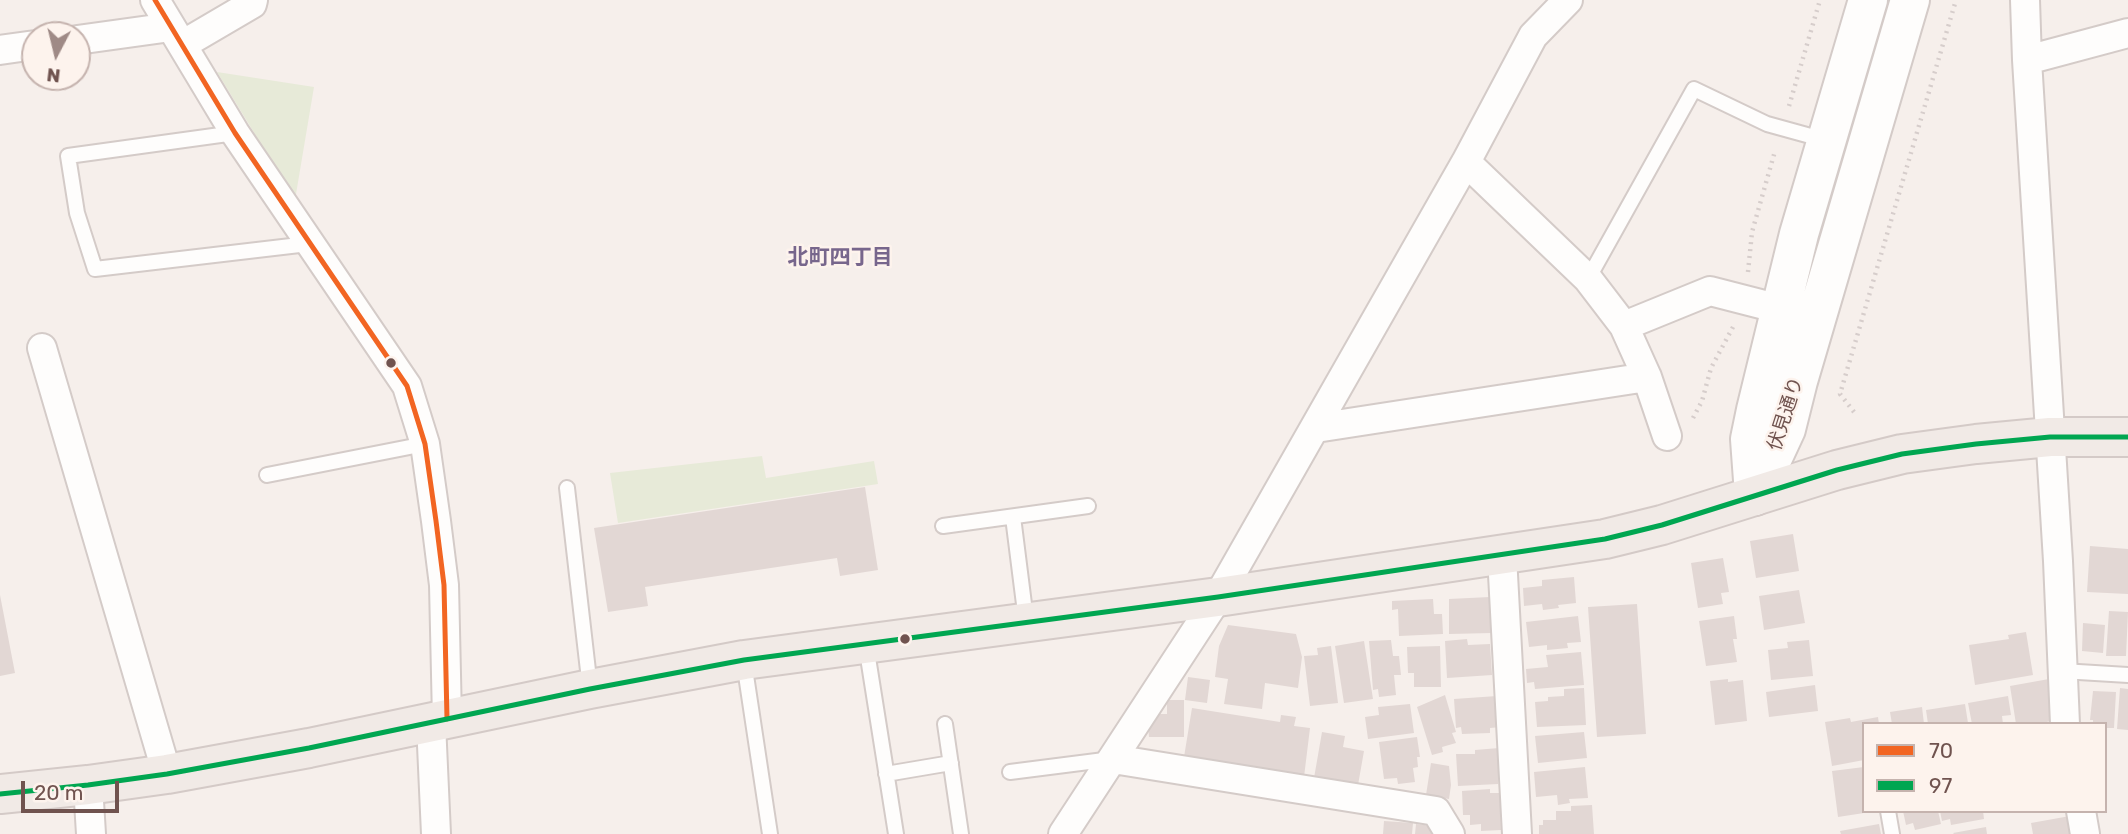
<!DOCTYPE html>
<meta charset="utf-8">
<style>
body{margin:0}
#map{position:relative;width:2128px;height:834px;overflow:hidden;background:#f6efeb;font-family:Rubik,sans-serif}
canvas{display:block}
.legend{position:absolute;left:1862px;top:722px;width:245px;height:91px;box-sizing:border-box;background:#fdf3ed;border:2px solid #c5b3ae;margin:0;padding:9px 12px;list-style:none;font-size:21px;color:#70534f}
.legend li{display:flex;align-items:center;gap:14px;height:35px}
.legend b{width:35px;border:2px solid #c5b3ae}
.north{position:absolute;left:21px;top:21px;width:70px;height:70px;box-sizing:border-box;background:#fdf3ed;border:2px solid #c5b3ae;border-radius:50%;rotate:187deg;font-size:19px;font-weight:700;line-height:28px;text-align:center;color:#70534f}
.north::after{content:'';display:block;margin:auto;width:24px;height:32px;background:#9f8a86;clip-path:polygon(50% 0,100% 100%,50% 72%,0 100%)}
.scale{position:absolute;left:21px;top:781px;width:98px;height:32px;box-sizing:border-box;border:4px solid #70534f;border-top:0;padding-left:9px;font-size:21px;line-height:24px;white-space:nowrap;color:#70534f;-webkit-text-stroke:5px #fdf3ed;paint-order:stroke}
</style>
<div id="map">
<canvas width="2128" height="834"></canvas>
<ul class="legend">
<li><b style="height:9px;background:#f26522"></b>70</li>
<li><b style="height:9px;background:#00a651"></b>97</li>
</ul>
<div class="north">N</div>
<div class="scale">20 m</div>
</div>
<script>
const ctx = document.querySelector('canvas').getContext('2d');
ctx.lineJoin = 'round';
function fill(path, color) { ctx.fillStyle = color; ctx.fill(path, 'evenodd'); }
const poly = rows => new Path2D(rows.map(r => 'M' + r).join(''));
function stroke(path, color, width, dash) { ctx.strokeStyle = color; ctx.lineWidth = width; ctx.lineCap = dash ? 'butt' : 'round'; ctx.setLineDash(dash || []); ctx.stroke(path); }
function write(font, color, halo, rows, align = 'center') {
  ctx.font = font + ' Rubik,"Noto Sans JP",sans-serif'; ctx.lineWidth = 5; ctx.setLineDash([]); ctx.textBaseline = 'middle'; ctx.strokeStyle = halo; ctx.fillStyle = color; for (const [text, x, y, turn = 0] of rows) {
    ctx.save(); ctx.translate(x, y); ctx.rotate((+turn || 0) * Math.PI / 180); ctx.textAlign = isNaN(turn) ? turn : align; if (halo) ctx.strokeText(text, 0, 0); ctx.fillText(text, 0, 0); ctx.restore();
  }
}
fill(poly([
 [217,72,314,87,295,200],
 [762,456,766,478,874,461,878,484,618,523,610,473]
]), '#e7ead8');
fill(poly([
 [865,487,878,570,840,576,837,558,645,587,648,606,608,612,594,528],
 [1793,534,1799,571,1756,578,1750,541],
 [2090,546,2128,549,2128,594,2087,592],
 [1723,558,1729,592,1721,593,1723,604,1698,608,1691,563],
 [1574,577,1576,603,1558,605,1559,608,1543,610,1542,604,1524,606,1523,588,1542,586,1542,580],
 [1799,590,1805,623,1764,630,1759,596],
 [0,595,15,673,0,676],
 [1490,597,1492,633,1449,634,1449,599],
 [1433,599,1434,614,1442,614,1443,634,1399,636,1398,609,1392,610,1392,601],
 [1637,604,1646,734,1597,737,1588,607],
 [2109,611,2128,612,2126,656,2106,656],
 [1578,616,1581,642,1567,643,1568,648,1547,650,1547,645,1529,647,1526,622],
 [1734,616,1737,639,1733,639,1737,662,1706,666,1699,621],
 [2083,623,2105,625,2103,653,2082,651],
 [1228,625,1296,634,1302,657,1298,688,1265,683,1262,709,1224,704,1228,679,1215,677,1219,646],
 [2026,632,2033,675,1975,685,1969,645,2009,639,2008,635],
 [1467,639,1468,645,1490,644,1492,675,1447,678,1445,641],
 [1391,640,1393,656,1399,656,1401,675,1394,675,1396,695,1379,697,1378,689,1373,690,1369,641],
 [1809,640,1813,676,1771,680,1768,650,1788,648,1787,642],
 [1364,641,1373,699,1344,703,1335,646],
 [1331,646,1338,703,1310,706,1304,656,1318,655,1317,648],
 [1440,646,1441,687,1414,687,1414,673,1408,673,1407,647],
 [1581,652,1584,685,1535,689,1534,682,1527,683,1526,669,1548,667,1546,655],
 [1188,677,1210,680,1207,703,1185,700],
 [1728,679,1728,682,1743,680,1747,721,1715,725,1710,681],
 [2049,679,2056,720,2037,724,2016,724,2010,686],
 [1815,685,1818,711,1769,717,1766,692],
 [1584,688,1586,725,1537,727,1535,702,1548,701,1548,697,1564,696,1564,689],
 [2120,688,2128,689,2128,730,2117,729],
 [2093,691,2116,692,2114,728,2105,728,2105,724,2093,724,2093,720,2090,720],
 [1445,695,1456,732,1452,733,1456,743,1442,747,1443,752,1432,755,1417,707],
 [1497,696,1501,727,1490,728,1490,733,1462,734,1461,727,1456,728,1454,699],
 [2008,696,2011,715,2002,716,2003,724,1972,724,1968,703],
 [1167,700,1184,700,1184,737,1149,737,1148,727,1158,714,1167,714],
 [1410,704,1414,733,1368,739,1365,717,1379,715,1378,707],
 [1965,704,1968,723,1928,724,1926,710],
 [1922,707,1924,724,1892,724,1890,712],
 [1192,708,1280,722,1281,715,1296,717,1294,726,1310,728,1304,777,1184,757],
 [1878,717,1879,724,1864,724,1864,760,1832,766,1825,722,1850,718,1851,722],
 [1322,732,1345,736,1343,747,1364,751,1358,785,1314,778],
 [1584,732,1587,758,1538,763,1535,736],
 [1417,737,1420,757,1417,757,1418,767,1413,768,1415,782,1398,784,1397,778,1384,779,1379,742],
 [1499,748,1504,777,1498,778,1498,784,1458,786,1456,754,1475,754,1475,750],
 [1431,763,1449,766,1451,785,1449,799,1426,795],
 [1585,767,1588,798,1569,799,1570,803,1558,805,1557,795,1536,797,1534,772],
 [1864,767,1864,813,1838,817,1832,771],
 [1490,789,1490,793,1500,793,1501,830,1481,831,1481,824,1470,825,1470,815,1463,815,1462,791],
 [1592,805,1594,834,1539,834,1539,825,1543,825,1543,820,1556,820,1556,811,1571,811,1571,806],
 [1903,811,1938,811,1941,824,1915,830,1913,823,1906,825],
 [1940,811,1983,811,1984,819,1951,825,1950,819,1942,821],
 [2070,816,2073,834,2033,834,2031,823],
 [1384,821,1413,823,1412,834,1383,834],
 [1416,824,1432,826,1431,834,1415,834],
 [1879,824,1881,834,1841,834,1840,831],
 [1986,827,1987,834,1954,834,1953,833]
]), '#e2d7d4');
const lane = poly([
 [235,133,68,156,77,213,95,269,308,244],
 [1588,279,1694,89,1767,124,1825,140],
 [267,475,425,444],
 [567,488,590,688],
 [1013,517,1026,620],
 [943,526,1088,506],
 [866,645,896,834],
 [744,662,770,834],
 [2062,671,2128,675],
 [945,724,961,834],
 [1010,772,1112,759],
 [886,774,951,763],
 [1888,811,1892,834]
]);
const street = poly([
 [155,0,235,133,407,386,425,444,436,521,444,585,447,719],
 [2025,0,2027,60,2058,561,2065,724],
 [77,40,171,27],
 [182,45,252,4,253,0],
 [0,50,35,45],
 [2027,60,2128,33],
 [1466,162,1588,279,1624,326,1647,377,1667,436],
 [1624,326,1710,291,1780,309],
 [42,348,167,774],
 [1316,428,1647,377],
 [1502,556,1517,834],
 [431,723,436,834],
 [1113,759,1436,811,1450,834],
 [88,785,91,834],
 [2081,811,2085,834],
 [1063,834,1218,597,1466,162,1533,36,1568,0]
]);
const secondary = poly([
 [1754,494,1750,439,1756,410,1799,234,1868,0],
 [1755,496,1786,429,1798,381,1910,0]
]);
const primary = poly([
 [0,794,88,785,167,774,309,748,590,689,744,660,1218,597,1605,539,1662,525,1837,470,1902,454,1976,444,2050,437,2128,437]
]);
stroke(lane, '#d4cbc8', 18);
stroke(street, '#d4cbc8', 32);
stroke(secondary, '#d4cbc8', 42);
stroke(primary, '#d4cac7', 42);
stroke(poly([
 [1789,106,1820,0],
 [1748,272,1752,232,1775,151],
 [1854,412,1840,394,1956,0],
 [1693,418,1702,401,1711,368,1733,327]
]), '#d6cdcb', 4.5, [2, 5]);
stroke(lane, '#fefdfc', 14);
stroke(street, '#fefdfc', 28);
stroke(secondary, '#fefdfc', 38);
stroke(primary, '#f1eae6', 38);
stroke(poly([
 [155,0,235,133,407,386,425,444,436,521,444,585,447,719]
]), '#f26522', 5);
stroke(poly([
 [0,794,88,785,167,774,309,748,590,689,744,660,1218,597,1605,539,1662,525,1837,470,1902,454,1976,444,2050,437,2128,437]
]), '#00a651', 5);
for (const [x, y, r, color] of [
 [391,363,6,"#70534f"],
 [905,639,6,"#70534f"]
]) { const dot = new Path2D(); dot.arc(x, y, r, 0, 2 * Math.PI); ctx.fillStyle = color; ctx.fill(dot); stroke(dot, '#fdf3ed', 2.5); }
write('19px', '#70534f', '#fdf3ed', [
 ["伏見通り",1786,414,-72]
]);
write('bold 21px', '#77668c', '#fdf3ed', [
 ["北町四丁目",840,258]
]);
</script>
